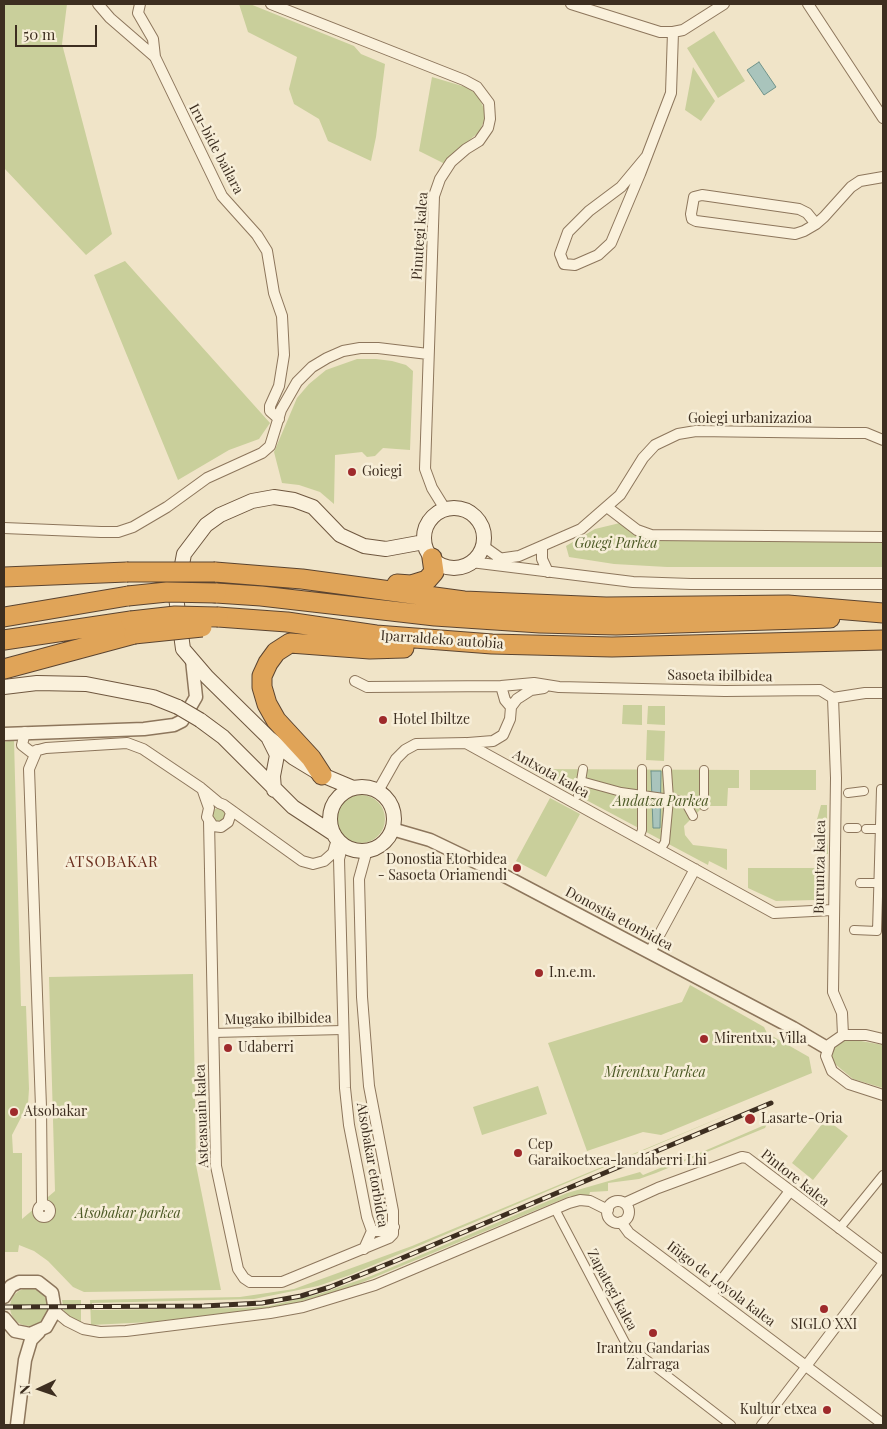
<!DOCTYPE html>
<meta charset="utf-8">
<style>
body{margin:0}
#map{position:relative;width:887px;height:1429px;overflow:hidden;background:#f0e4c8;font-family:"Playfair Display",serif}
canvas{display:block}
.frame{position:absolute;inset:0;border:5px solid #3d2e20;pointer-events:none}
.north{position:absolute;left:15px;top:1364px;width:50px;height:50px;-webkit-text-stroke:4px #f7eed8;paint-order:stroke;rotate:267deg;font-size:14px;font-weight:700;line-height:20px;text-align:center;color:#3d2e20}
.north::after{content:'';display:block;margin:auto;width:18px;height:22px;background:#3d2e20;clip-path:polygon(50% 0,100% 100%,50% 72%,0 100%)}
.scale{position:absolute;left:15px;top:25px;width:82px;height:22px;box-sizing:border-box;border:2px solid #3d2e20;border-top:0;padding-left:6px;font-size:15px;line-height:18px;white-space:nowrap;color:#3d2e20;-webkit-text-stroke:4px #f7eed8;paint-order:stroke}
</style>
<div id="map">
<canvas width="887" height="1429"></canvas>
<div class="frame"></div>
<div class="north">N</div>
<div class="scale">50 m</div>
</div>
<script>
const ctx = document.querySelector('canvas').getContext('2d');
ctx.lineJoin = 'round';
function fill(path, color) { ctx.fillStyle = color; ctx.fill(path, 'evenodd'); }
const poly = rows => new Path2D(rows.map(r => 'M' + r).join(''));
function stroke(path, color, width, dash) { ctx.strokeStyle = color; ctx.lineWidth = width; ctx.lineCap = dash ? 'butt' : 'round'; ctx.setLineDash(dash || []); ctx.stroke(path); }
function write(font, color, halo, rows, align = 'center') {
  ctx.font = font + ' "Playfair Display",serif'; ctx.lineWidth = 5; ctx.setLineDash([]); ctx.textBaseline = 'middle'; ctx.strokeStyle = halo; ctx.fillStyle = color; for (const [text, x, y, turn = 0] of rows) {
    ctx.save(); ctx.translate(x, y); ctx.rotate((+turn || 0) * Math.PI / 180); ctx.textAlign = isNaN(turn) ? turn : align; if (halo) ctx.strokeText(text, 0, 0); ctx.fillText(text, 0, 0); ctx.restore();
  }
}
fill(poly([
 [4,4,67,4,62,44,112,234,86,255,4,168],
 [239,4,250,4,354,46,361,54,385,64,376,137,371,161,328,141,319,119,294,104,289,89,297,57,248,32],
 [714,31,745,81,718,98,687,48],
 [693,67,715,101,701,121,685,110],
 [432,77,469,88,479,97,484,109,484,121,479,132,455,152,445,164,419,151],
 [125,261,270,423,259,439,229,450,178,480,94,275],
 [357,359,376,359,392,361,406,365,413,371,410,450,383,448,375,456,367,457,362,452,335,455,334,504,320,492,299,485,282,483,274,452,297,398,309,384,326,370],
 [624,522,637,532,883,538,883,567,667,567,614,564,569,557,566,546,595,529],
 [623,705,642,705,642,725,622,724],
 [648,706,665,706,665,725,647,724],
 [647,730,665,731,664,761,646,760],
 [14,740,21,1006,26,1006,29,1089,28,1104,12,1135,13,1153,22,1153,22,1219,55,1191,49,977,193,974,196,1165,221,1290,84,1292,73,1287,48,1261,34,1251,19,1245,18,1252,4,1252,4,742],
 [528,769,739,770,739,788,728,788,727,806,704,806,684,826,685,835,693,845,727,849,727,870,709,861,708,865],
 [750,770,816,770,816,790,750,790],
 '337 819a24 24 0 1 1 48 0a24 24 0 1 1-48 0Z',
 [550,798,580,814,546,877,516,861],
 [821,805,827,805,827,823,816,823],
 '212 815a7 7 0 1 1 14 0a7 7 0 1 1-14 0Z',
 [816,836,827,836,828,854,821,854],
 [748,868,816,868,815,900,776,901,748,888],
 [690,985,764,1027,767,1033,809,1057,812,1073,661,1135,643,1132,587,1151,548,1043,682,1002],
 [850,1039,883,1045,883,1088,853,1079,835,1064,831,1057,831,1050,835,1044],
 [538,1086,547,1114,482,1135,473,1107],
 [741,1109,350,1275,318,1286,254,1299,92,1303,92,1310,241,1308,269,1306,319,1294,371,1276,567,1193,640,1172,643,1175,665,1166,667,1167,767,1124,765,1128,656,1173,639,1179,608,1183,608,1191,590,1192,589,1196,570,1196,351,1287,296,1303,247,1311,151,1322,91,1325,90,1300,240,1297,294,1289,412,1246],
 [826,1119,848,1136,813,1180,792,1163],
 '10 1307a19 19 0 1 1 38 0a19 19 0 1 1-38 0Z',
 [62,1300,81,1300,81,1324,69,1316,64,1311]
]), '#c9cf9b');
const water = poly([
 [759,62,776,87,764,95,747,70,759,62],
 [651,771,661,771,660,828,653,828,651,771]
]);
fill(water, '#a9c4bc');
stroke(water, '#6f938a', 1);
const pedestrian = poly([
 [581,781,583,769],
 [848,793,864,791],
 [578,795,581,781,621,792,678,800,687,805,693,816],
 [704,806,704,770],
 [848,828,857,828],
 [866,829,883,829],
 [639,838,642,830,642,769],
 [660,850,665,842,669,799,667,770],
 [882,862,879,862,881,789,883,790],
 [860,883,878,883],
 [854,930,877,931,879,862],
 [213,1033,343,1030],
 [555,1209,626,1344,731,1425],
 [839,1229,883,1175],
 [761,1425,806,1366]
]);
const minor = poly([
 [98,4,110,18,155,57,153,39,138,13,140,4],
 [271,4,464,80,477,87,489,103,490,119,488,128,479,141,466,149,451,162,440,179,434,196,425,469,432,488,445,509],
 [571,4,660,32,673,32,683,30,724,4],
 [808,4,883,118],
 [155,57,222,196,257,235,267,251,274,293,282,316,284,355,279,386,270,406,270,411,279,419],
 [646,157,621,187,589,211,568,232,560,254,564,264,575,265,598,255,611,243,640,174,671,93,673,32],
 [816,224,807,213,799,209,702,195,694,197,691,214,692,219,696,221,795,234,804,231,816,224,824,217,851,187,860,181,883,177],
 [607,507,637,530,651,535,883,537],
 [4,528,101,532,118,532,133,527,167,507,207,478,262,453,270,446,281,410,297,382,312,367,327,358,343,351,360,348,378,348,428,354],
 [483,546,504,561],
 [542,548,542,559,548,572],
 [498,559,519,556,581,529,620,495,643,458,655,445,678,434,696,431,841,433,866,433,883,440],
 [471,562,633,582,691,584,883,584],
 [355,681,367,687,501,686,534,683,559,687,725,691,820,690,833,698,865,693,883,693],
 [501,686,505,700,511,707],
 [833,698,836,778,833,992,842,1013,843,1035],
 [25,732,22,745,31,752,46,748,127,743,143,749,201,788,219,803,224,805,302,861,313,864,324,861,333,853,337,839],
 [468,743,493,741,503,735,510,719,511,707,517,699,531,690,544,688],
 [37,750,29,769,41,1107,42,1205],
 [203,791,209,808,207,817,213,826,221,827,228,822,231,813,228,808],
 [378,791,396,759,405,750,416,744,466,743,774,913,832,910],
 [209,821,216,1166,238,1269,244,1278,250,1282,282,1282,389,1238,393,1234,393,1211,369,1086,362,997,359,879,367,850],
 [343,844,339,859,345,1088,349,1125,367,1217,372,1231,364,1249],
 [650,952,695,869],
 [883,1039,866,1035,843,1035,830,1044,826,1056,832,1071,849,1084,883,1095],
 '607 1212a11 11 0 1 1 22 0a11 11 0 1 1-22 0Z',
 [625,1203,658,1188,742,1157,747,1158,883,1261],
 '38 1211a6 6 0 1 1 12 0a6 6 0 1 1-12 0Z',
 [621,1222,629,1233,883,1424],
 [372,1231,383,1231,394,1227],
 [711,1294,790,1191],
 [55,1311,67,1321,83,1329,100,1332,126,1331,270,1313,303,1307,375,1285,569,1203,580,1200,590,1201,608,1210],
 [806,1366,883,1264]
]);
const tertiary = poly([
 [4,734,144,729,174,725,182,721,196,697,192,660],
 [392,829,430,840,503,875,793,1028,827,1048],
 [4,1297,11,1286,19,1282,38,1282,52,1293,55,1311,46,1327,30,1334,15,1331,4,1318],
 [17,1425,25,1360,31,1340,39,1332]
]);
const secondary = poly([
 '424 538a30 30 0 1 1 60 0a30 30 0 1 1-60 0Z',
 [4,687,37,683,86,684,153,697,178,707],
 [200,720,223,737,293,807,334,834],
 [269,739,277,755,273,776,274,790],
 '330 819a32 32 0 1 1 64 0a32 32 0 1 1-64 0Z',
 [353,788,322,775,294,758,269,738,207,677,183,649,176,597,184,554,206,525,220,515,252,501,274,497,294,500,313,507,340,535,364,546,386,549,424,542]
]);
const motorway = poly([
 [215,572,302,579,464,601,606,607,788,605,883,613],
 [4,577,127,572],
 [397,584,411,585,427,580,434,572,432,558],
 [216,593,261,596,435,616,540,623,616,625,830,618],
 [4,617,128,596],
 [218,617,287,622,376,635,492,644,612,647,883,640],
 [4,640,131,621],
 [4,669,134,634],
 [322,775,311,758,276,720,267,704,262,687,262,676,268,663,276,652,290,643,370,649,404,648]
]);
stroke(pedestrian, '#8d765c', 10);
stroke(minor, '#8d765c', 12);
stroke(tertiary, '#8d765c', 15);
stroke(secondary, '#6f573f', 16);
stroke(motorway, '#5b4430', 21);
stroke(pedestrian, '#faf1dc', 8);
stroke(minor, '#faf1dc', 10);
stroke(tertiary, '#faf1dc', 12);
stroke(secondary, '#faf1dc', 14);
stroke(motorway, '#e0a458', 19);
const rail = poly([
 [4,1307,204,1306,262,1303,301,1296,330,1287,395,1261,771,1103]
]);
stroke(rail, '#3d2e20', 5);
stroke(rail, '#f7eed8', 3, [9]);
const secondaryBridge = poly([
 [178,707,200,720]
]);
const motorwayBridge = poly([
 [127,572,215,572],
 [128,596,167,592,216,593],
 [131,621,175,616,218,617],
 [134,634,202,627]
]);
stroke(secondaryBridge, '#6f573f', 16, []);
stroke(motorwayBridge, '#5b4430', 21, []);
stroke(secondaryBridge, '#faf1dc', 14);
stroke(motorwayBridge, '#e0a458', 19);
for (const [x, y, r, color] of [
 [352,472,5,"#9e2a2b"],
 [383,720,5,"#9e2a2b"],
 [517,868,5,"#9e2a2b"],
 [539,973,5,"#9e2a2b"],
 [704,1039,5,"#9e2a2b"],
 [228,1048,5,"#9e2a2b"],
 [14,1112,5,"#9e2a2b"],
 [750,1119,6,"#9e2a2b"],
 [518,1153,5,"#9e2a2b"],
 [824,1309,5,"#9e2a2b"],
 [653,1333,5,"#9e2a2b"],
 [827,1410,5,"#9e2a2b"]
]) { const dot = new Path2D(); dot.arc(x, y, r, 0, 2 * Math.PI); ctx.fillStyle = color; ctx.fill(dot); stroke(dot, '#f7eed8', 2); }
write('14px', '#3d2e20', '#f7eed8', [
 ["Iru-bide bailara",216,149,62],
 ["Pinutegi kalea",420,236,-86],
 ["Goiegi urbanizazioa",750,419],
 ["Iparraldeko autobia",442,640,4],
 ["Sasoeta ibilbidea",720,676,1],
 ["Antxota kalea",551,774,29],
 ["Buruntza kalea",820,867,-89],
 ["Donostia etorbidea",619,919,28],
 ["Mugako ibilbidea",278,1019,-1],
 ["Asteasuain kalea",202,1116,-92],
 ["Atsobakar etorbidea",372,1165,80],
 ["Pintore kalea",795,1178,38],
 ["Iñigo de Loyola kalea",721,1284,37],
 ["Zapategi kalea",612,1290,62]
]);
write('14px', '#3d2e20', '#f7eed8', [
 ["Goiegi",362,472],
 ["Hotel Ibiltze",393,720],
 ["Donostia Etorbidea",507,860,"right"],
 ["- Sasoeta Oriamendi",507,876,"right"],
 ["I.n.e.m.",549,973],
 ["Mirentxu, Villa",714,1039],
 ["Udaberri",238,1048],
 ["Atsobakar",24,1112],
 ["Lasarte-Oria",761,1119],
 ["Cep",528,1145],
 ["Garaikoetxea-landaberri Lhi",528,1161],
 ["SIGLO XXI",824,1325,"center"],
 ["Irantzu Gandarias",653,1349,"center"],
 ["Zalrraga",653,1365,"center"],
 ["Kultur etxea",817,1410,"right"]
], 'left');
write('italic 14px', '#4d5a26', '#f7eed8', [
 ["Goiegi Parkea",616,544],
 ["Andatza Parkea",661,802],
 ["Mirentxu Parkea",655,1073],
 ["Atsobakar parkea",128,1214]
]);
ctx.letterSpacing = '1px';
write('15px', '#6b2e1e', '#f7eed8', [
 ["ATSOBAKAR",112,862]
]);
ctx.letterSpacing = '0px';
</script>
